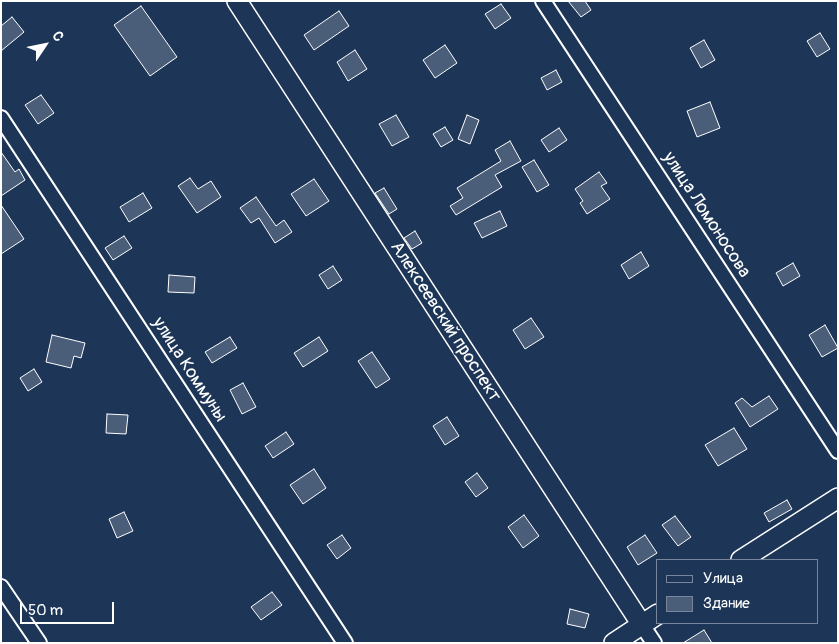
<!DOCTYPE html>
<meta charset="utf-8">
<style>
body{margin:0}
#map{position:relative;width:839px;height:644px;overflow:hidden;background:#1d3557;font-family:Pangolin,sans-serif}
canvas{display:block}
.frame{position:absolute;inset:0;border:2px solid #fff;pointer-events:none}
.legend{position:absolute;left:656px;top:559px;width:162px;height:65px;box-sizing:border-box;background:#1d3557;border:1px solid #77869a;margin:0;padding:6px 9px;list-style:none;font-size:15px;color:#fff}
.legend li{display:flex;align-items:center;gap:10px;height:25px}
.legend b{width:25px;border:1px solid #77869a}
.north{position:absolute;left:20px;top:20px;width:50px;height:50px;-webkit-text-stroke:4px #1d3557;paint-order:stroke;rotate:56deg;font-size:14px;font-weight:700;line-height:20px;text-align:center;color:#fff}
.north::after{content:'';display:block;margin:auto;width:18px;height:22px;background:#fff;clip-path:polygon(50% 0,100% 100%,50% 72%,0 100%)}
.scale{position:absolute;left:20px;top:602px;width:94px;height:22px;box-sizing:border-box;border:2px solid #fff;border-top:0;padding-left:6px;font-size:15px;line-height:18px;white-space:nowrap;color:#fff;-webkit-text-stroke:4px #1d3557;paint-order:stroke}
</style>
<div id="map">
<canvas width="839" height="644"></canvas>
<div class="frame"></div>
<ul class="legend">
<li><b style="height:6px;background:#1d3557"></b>Улица</li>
<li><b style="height:14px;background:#4a5d79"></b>Здание</li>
</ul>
<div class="north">С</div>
<div class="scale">50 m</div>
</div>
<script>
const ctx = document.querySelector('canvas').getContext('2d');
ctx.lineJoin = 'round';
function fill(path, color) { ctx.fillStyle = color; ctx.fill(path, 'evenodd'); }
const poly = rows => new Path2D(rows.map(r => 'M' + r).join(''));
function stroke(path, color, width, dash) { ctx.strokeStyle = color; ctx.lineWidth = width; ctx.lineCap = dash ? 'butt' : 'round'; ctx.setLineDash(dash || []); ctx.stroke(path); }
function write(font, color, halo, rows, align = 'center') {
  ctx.font = font + ' Pangolin,sans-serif'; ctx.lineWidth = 4; ctx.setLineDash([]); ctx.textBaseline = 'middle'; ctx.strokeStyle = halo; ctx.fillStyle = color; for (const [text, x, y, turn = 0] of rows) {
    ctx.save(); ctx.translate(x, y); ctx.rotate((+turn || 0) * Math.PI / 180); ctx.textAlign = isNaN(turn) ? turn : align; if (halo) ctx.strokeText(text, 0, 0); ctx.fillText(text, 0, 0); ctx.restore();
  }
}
const building = poly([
 [568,1,585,1,591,10,581,17,568,1],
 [501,4,511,18,495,29,485,14,501,4],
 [141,6,177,57,150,76,114,25,141,6],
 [339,11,349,26,314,50,304,35,339,11],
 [12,17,24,32,1,51,1,26,12,17],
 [820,33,830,49,817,57,807,41,820,33],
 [704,40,715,60,701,68,690,48,704,40],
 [445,45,457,63,435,78,423,60,445,45],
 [355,50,367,69,348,81,337,62,355,50],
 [556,70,562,82,547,90,541,78,556,70],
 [41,95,54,113,38,124,25,105,41,95],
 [710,102,720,128,697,137,687,111,710,102],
 [396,115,409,137,392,146,379,124,396,115],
 [467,115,479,120,470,144,458,139,467,115],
 [445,127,453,140,441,147,433,134,445,127],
 [559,128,567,140,549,152,541,140,559,128],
 [510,141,521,161,495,175,502,187,456,215,450,206,463,198,457,188,501,161,495,150,510,141],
 [1,152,15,172,19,169,25,180,1,196,1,152],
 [534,160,549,185,537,192,522,167,534,160],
 [599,172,607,183,601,186,610,199,587,214,580,203,583,201,575,189,599,172],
 [190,178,198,189,211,181,221,197,197,213,178,186,190,178],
 [314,179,329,201,306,216,291,194,314,179],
 [384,188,397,209,389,214,375,193,384,188],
 [143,193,152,208,129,222,120,207,143,193],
 [256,197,276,226,284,220,292,232,275,243,259,218,251,223,240,208,256,197],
 [1,205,24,239,1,254,1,205],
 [500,211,507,226,482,238,474,223,500,211],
 [415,231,422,243,412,249,404,238,415,231],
 [124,236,132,248,113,260,105,248,124,236],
 [641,252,649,266,629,279,621,265,641,252],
 [793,263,800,276,783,286,776,273,793,263],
 [333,266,342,280,328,289,319,275,333,266],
 [169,275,195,277,194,293,168,292,169,275],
 [531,318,544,337,525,349,513,330,531,318],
 [825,325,838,348,822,357,809,335,825,325],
 [52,335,85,343,81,358,74,356,71,368,46,362,52,335],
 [230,337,237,348,212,363,205,352,230,337],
 [319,337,328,351,303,367,294,353,319,337],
 [372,352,390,379,376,388,358,361,372,352],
 [34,369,42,382,28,391,20,378,34,369],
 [243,383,256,407,242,414,230,390,243,383],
 [769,396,778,409,750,427,735,403,742,398,752,407,769,396],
 [107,414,128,415,126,434,106,433,107,414],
 [447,417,459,436,445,445,433,426,447,417],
 [734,428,747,449,718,466,705,445,734,428],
 [286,432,294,444,273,458,265,446,286,432],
 [314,469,326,488,303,504,290,485,314,469],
 [477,473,488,488,476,497,465,482,477,473],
 [787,500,792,509,769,522,764,513,787,500],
 [124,512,133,531,117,538,109,519,124,512],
 [524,515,539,536,523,548,508,527,524,515],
 [675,516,691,537,678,546,662,525,675,516],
 [342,535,351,548,337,559,327,545,342,535],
 [645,535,657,553,638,565,627,547,645,535],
 [272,592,282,605,261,620,251,607,272,592],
 [570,609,589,614,585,628,567,624,570,609],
 [704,630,712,643,683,643,704,630]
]);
fill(building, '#4a5d79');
stroke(building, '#fff', 1);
const street = poly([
 [543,1,838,451],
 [1,118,345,643],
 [1,587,39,643],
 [642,625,654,643]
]);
const secondary = poly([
 [237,1,642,625],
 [741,560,838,498],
 [614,643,658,614]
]);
stroke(street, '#fff', 18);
stroke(secondary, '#fff', 22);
stroke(street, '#1d3557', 14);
stroke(secondary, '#1d3557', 19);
write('18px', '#fff', '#1d3557', [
 ["улица Ломоносова",706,215,57],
 ["Алексеевский проспект",445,322,57],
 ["улица Коммуны",189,370,57]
]);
</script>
